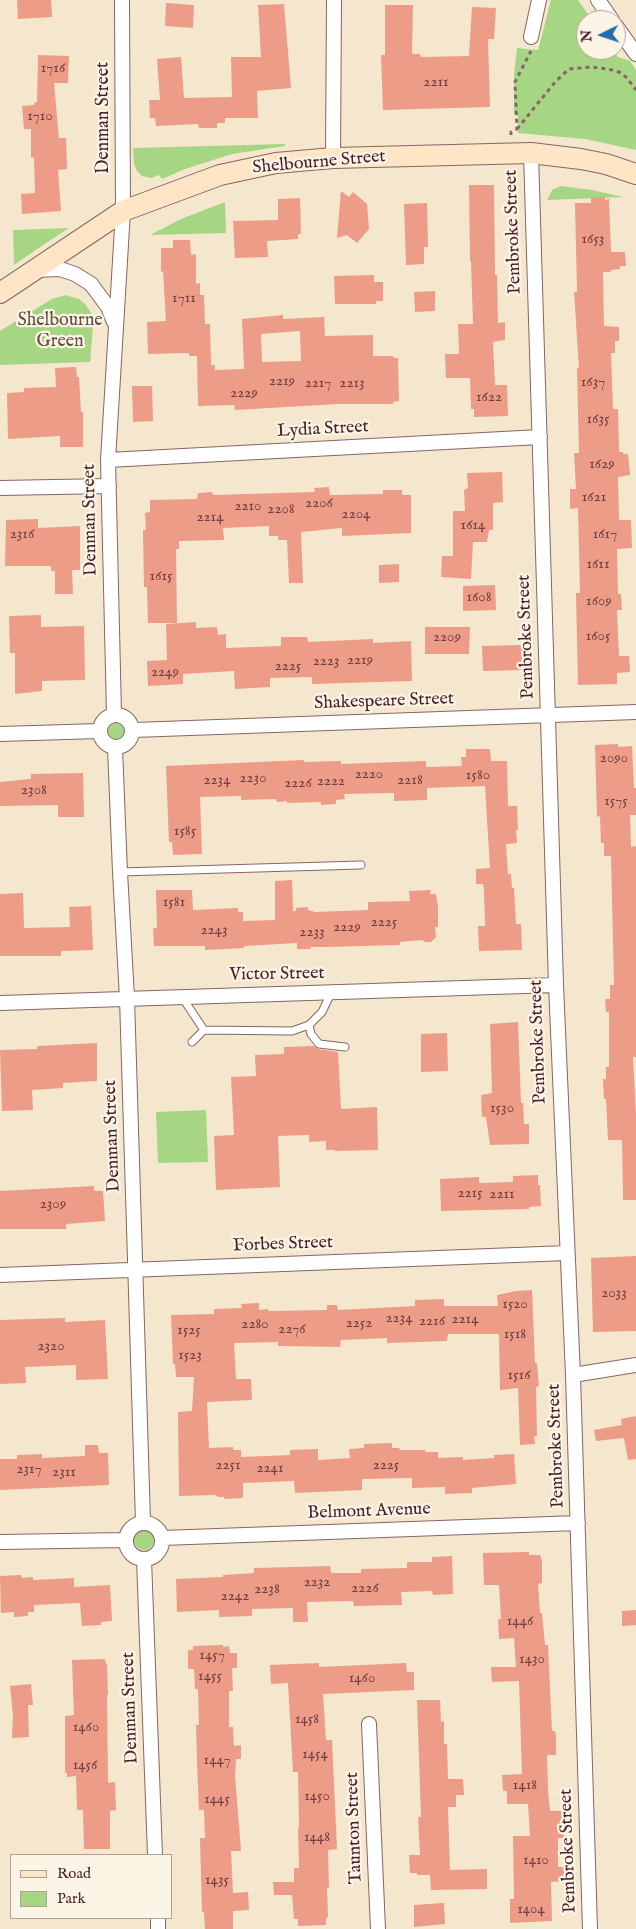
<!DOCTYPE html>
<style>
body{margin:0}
#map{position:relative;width:636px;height:1929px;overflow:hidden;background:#f5e7ce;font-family:"IM FELL English",serif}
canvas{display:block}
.legend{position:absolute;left:10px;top:1854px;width:162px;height:65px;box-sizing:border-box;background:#fcf5e5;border:1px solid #b59f9b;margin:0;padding:6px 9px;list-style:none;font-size:15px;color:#4a1f2b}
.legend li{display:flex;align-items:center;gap:10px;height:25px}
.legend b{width:25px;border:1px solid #b59f9b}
.north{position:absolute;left:576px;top:10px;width:50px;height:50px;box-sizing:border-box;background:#fcf5e5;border:1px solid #b59f9b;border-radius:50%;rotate:266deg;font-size:14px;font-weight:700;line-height:20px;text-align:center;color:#4a1f2b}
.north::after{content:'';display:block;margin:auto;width:18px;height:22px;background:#1f6fb2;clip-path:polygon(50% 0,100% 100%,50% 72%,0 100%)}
</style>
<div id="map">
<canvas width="636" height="1929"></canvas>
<ul class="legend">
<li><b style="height:6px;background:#fde5c5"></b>Road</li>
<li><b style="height:14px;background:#a6d684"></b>Park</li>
</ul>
<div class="north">N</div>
</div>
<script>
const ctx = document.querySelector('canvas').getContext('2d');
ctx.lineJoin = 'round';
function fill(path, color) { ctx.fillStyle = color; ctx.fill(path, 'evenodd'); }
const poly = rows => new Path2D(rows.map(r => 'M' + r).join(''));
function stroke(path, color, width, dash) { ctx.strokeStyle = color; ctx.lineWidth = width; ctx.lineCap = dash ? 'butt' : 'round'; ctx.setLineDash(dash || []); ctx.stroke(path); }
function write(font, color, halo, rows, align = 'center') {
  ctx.font = font + ' "IM FELL English",serif'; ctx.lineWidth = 4.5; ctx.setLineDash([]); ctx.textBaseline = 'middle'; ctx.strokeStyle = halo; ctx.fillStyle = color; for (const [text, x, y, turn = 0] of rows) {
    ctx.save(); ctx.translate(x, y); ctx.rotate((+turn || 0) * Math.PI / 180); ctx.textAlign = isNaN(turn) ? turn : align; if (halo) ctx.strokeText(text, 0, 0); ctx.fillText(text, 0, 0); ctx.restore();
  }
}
fill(poly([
 [551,0,578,0,592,20,586,20,586,50,613,50,618,57,630,61,636,70,636,150,585,139,518,133,518,116,514,115,514,74,517,48,538,50],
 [285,144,285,146,232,154,185,169,162,179,159,175,151,178,142,176,137,171,134,164,133,148],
 [561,186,592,190,623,197,547,200,552,190],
 [225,202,226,233,150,235,181,219],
 [69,228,40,247,14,265,13,230],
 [65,295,79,299,85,304,92,314,93,326,90,362,0,365,0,331,52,299],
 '106 731a10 10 0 1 1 20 0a10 10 0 1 1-20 0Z',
 [206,1110,208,1162,158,1163,156,1112],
 '134 1540a10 10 0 1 1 20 0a10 10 0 1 1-20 0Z'
]), '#a6d684');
fill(poly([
 [17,0,51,0,52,17,18,19],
 [166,3,194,5,193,28,165,26],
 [284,4,291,88,257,91,258,118,225,118,225,123,217,123,217,128,199,128,198,124,156,126,155,118,150,118,149,100,160,100,157,59,181,57,184,98,232,97,231,57,261,57,258,5],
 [385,5,413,5,412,54,420,54,421,57,469,56,472,7,496,8,494,39,488,39,490,107,383,110,381,55,385,55],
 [38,55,69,56,68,83,54,83,59,138,66,138,67,169,58,170,61,211,22,214,21,194,35,193,34,157,31,158,31,129,24,129,22,106,34,105,34,103,37,102],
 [469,185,494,185,495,275,497,275,498,323,505,322,505,340,493,342,495,385,507,385,508,416,474,417,474,409,471,409,470,378,446,378,445,354,459,354,458,324,473,324,471,261,470,261],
 [341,191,349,197,353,192,367,204,369,229,357,243,347,235,337,238],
 [605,197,605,200,609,199,611,252,625,252,626,266,620,266,620,269,611,270,611,272,603,272,604,326,619,327,619,341,615,341,615,353,611,353,613,409,618,409,619,452,623,452,623,454,628,454,630,475,618,477,619,520,631,520,632,548,617,549,618,594,621,594,622,610,617,610,619,656,629,656,630,672,617,673,617,684,578,685,576,593,580,593,578,508,570,509,570,489,576,489,574,453,579,453,577,368,579,368,574,292,577,292,575,203,591,203,591,198],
 [300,198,301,234,298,234,298,239,267,241,268,257,235,258,233,221,278,220,278,199],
 [427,203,428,247,424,247,424,264,406,265,404,204],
 [173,240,190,240,191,255,196,254,196,284,200,283,200,295,204,295,205,324,210,324,211,365,215,365,215,370,244,369,242,319,283,315,283,319,324,317,325,336,373,335,373,356,393,356,393,358,398,358,399,401,393,402,393,404,338,404,235,410,234,405,198,406,197,356,189,356,189,353,148,354,147,322,166,321,163,271,161,272,161,248,173,248],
 [300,331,301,361,262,362,261,334],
 [374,275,374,282,383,282,383,301,376,301,376,304,335,304,334,276],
 [435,291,435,311,415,312,414,292],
 [76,367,77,377,79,377,81,412,83,412,83,447,60,447,60,436,8,439,7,393,24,392,24,388,56,387,55,368],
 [132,386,152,386,153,421,133,422],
 [502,472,503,502,493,503,493,530,489,530,487,542,473,542,471,579,441,577,442,556,453,556,453,511,465,511,464,490,468,488,467,473],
 [329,487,330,495,383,494,383,490,402,490,402,495,411,495,411,533,342,536,342,528,301,532,303,583,289,583,287,540,278,540,278,536,269,536,269,526,223,528,224,540,179,541,179,549,176,549,177,623,148,623,147,587,144,587,143,530,146,530,145,513,150,512,150,500,197,499,198,493,212,492,213,495,315,492,314,488],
 [38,519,38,528,80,526,80,570,72,570,73,594,55,594,55,571,51,571,51,566,5,566,6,520],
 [399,564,399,582,379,583,379,565],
 [495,585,496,610,463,611,463,586],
 [41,615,41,627,84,626,85,680,42,681,42,691,15,694,15,653,10,653,9,616],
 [196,622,196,628,217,627,218,635,226,634,226,648,281,646,281,637,307,637,308,642,373,639,373,643,411,641,412,681,312,684,312,677,270,678,270,687,235,689,234,671,183,674,183,684,148,686,147,661,167,660,166,624],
 [425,627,470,627,469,654,425,654],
 [522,645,523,670,483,671,482,646],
 [618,744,618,747,632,746,634,788,636,788,636,815,630,815,631,847,636,846,636,1057,633,1057,636,1115,636,1200,623,1200,622,1140,608,1140,606,1099,604,1099,603,1079,606,1079,606,1067,609,1067,609,1012,606,1012,605,999,610,999,610,985,614,985,611,856,604,856,604,843,601,843,600,816,597,817,595,745],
 [466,749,490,749,491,761,507,761,508,806,517,806,518,830,516,830,517,843,506,844,508,874,511,874,512,888,514,888,516,924,521,924,522,950,479,951,478,926,485,926,484,890,483,884,476,884,476,869,490,868,485,786,427,788,427,800,394,801,394,793,344,794,345,799,336,800,336,804,321,805,321,802,287,803,287,801,277,802,276,799,241,800,241,796,200,797,202,854,173,855,172,842,169,842,166,766,304,760,304,762,341,761,341,764,426,761,426,767,462,766,461,757,466,757],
 [83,773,84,817,58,817,58,805,0,806,0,782,31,779,31,774],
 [292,880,293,911,296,911,296,908,308,907,308,910,315,912,368,910,368,902,410,901,409,891,431,890,430,894,436,894,438,907,438,927,435,927,436,937,431,942,425,942,423,940,400,942,400,945,327,947,310,947,311,949,297,949,297,943,244,946,244,948,205,950,205,946,154,946,153,928,157,928,156,890,192,890,193,910,238,908,238,912,243,912,243,921,275,920,275,881],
 [23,893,24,928,70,927,69,907,91,906,93,950,61,951,61,956,0,956,0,894],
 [518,1022,521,1103,523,1103,524,1124,529,1124,529,1144,490,1145,486,1117,482,1117,481,1095,492,1093,490,1024],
 [447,1033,448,1071,421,1072,421,1034],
 [97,1043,97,1081,63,1083,63,1088,32,1090,33,1110,2,1111,0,1050,37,1049,37,1046],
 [314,1046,318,1049,338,1052,341,1109,377,1107,378,1150,335,1151,335,1150,326,1150,326,1141,309,1142,309,1135,278,1136,280,1187,216,1190,214,1136,234,1135,231,1077,256,1076,255,1055,284,1054,284,1047],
 [538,1175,538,1185,540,1185,541,1206,529,1207,529,1209,441,1211,440,1179,479,1177,479,1183,513,1182,513,1176],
 [94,1186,94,1191,103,1191,105,1221,66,1224,66,1229,0,1229,0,1191],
 [636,1256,636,1331,593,1332,591,1258],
 [532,1290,535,1363,537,1363,539,1386,536,1387,537,1436,534,1436,535,1444,520,1445,518,1388,500,1390,499,1334,448,1334,447,1341,387,1343,387,1338,341,1340,340,1347,278,1346,278,1342,234,1343,236,1379,251,1379,252,1400,207,1402,209,1448,233,1447,233,1450,241,1450,241,1457,290,1455,290,1450,318,1449,318,1460,350,1458,349,1449,364,1448,364,1444,392,1443,392,1448,399,1448,400,1450,425,1450,425,1452,438,1452,438,1458,463,1457,463,1460,494,1458,494,1455,514,1454,516,1484,472,1488,472,1493,445,1494,445,1487,412,1488,412,1478,362,1479,362,1490,295,1493,294,1481,243,1483,243,1498,224,1499,224,1497,218,1497,216,1495,179,1496,178,1412,192,1411,194,1377,176,1377,175,1364,173,1364,171,1315,214,1314,214,1309,242,1308,241,1304,259,1303,259,1310,268,1309,268,1311,327,1310,327,1305,337,1305,338,1310,415,1306,415,1300,444,1299,444,1306,498,1306,497,1295,516,1291],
 [65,1318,65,1322,105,1320,108,1379,76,1380,76,1365,25,1367,26,1383,0,1384,0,1320],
 [636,1416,636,1459,628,1460,624,1438,596,1441,594,1430,622,1425,621,1419],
 [85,1445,98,1445,99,1453,108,1453,109,1485,0,1490,0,1459,17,1459,17,1455,42,1454,42,1458,85,1456],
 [529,1552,529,1555,540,1555,542,1561,542,1583,538,1584,540,1613,542,1613,545,1645,548,1645,552,1731,555,1731,556,1736,556,1755,547,1755,548,1791,550,1811,563,1811,564,1838,558,1838,558,1867,566,1867,565,1881,551,1882,552,1921,510,1923,510,1899,514,1899,513,1836,530,1836,528,1804,507,1804,507,1791,503,1791,502,1775,522,1774,519,1681,492,1682,491,1667,516,1667,514,1638,499,1639,498,1619,501,1619,499,1585,484,1585,483,1553],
 [452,1556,453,1594,433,1595,432,1591,401,1592,402,1605,354,1606,353,1601,307,1602,308,1622,293,1622,293,1608,252,1609,252,1616,219,1617,219,1610,177,1612,176,1579,223,1577,223,1575,254,1573,254,1568,330,1566,331,1573,361,1573,361,1569,407,1568,407,1562,432,1562,432,1557],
 [21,1575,22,1578,33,1577,33,1580,74,1578,74,1587,110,1585,112,1621,101,1622,101,1625,82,1626,80,1603,34,1605,34,1612,28,1612,28,1616,14,1617,14,1612,1,1613,0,1576],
 [636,1610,636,1625,622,1626,622,1611],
 [223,1645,223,1647,229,1646,230,1653,237,1653,237,1668,232,1668,233,1691,229,1691,229,1727,233,1727,234,1746,241,1745,241,1759,236,1759,235,1775,241,1851,231,1851,233,1893,248,1892,249,1910,233,1911,233,1929,205,1929,204,1912,202,1912,200,1838,205,1838,204,1810,199,1810,197,1763,196,1725,199,1725,198,1689,195,1689,194,1669,188,1669,188,1650,193,1650,193,1646],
 [105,1659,106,1664,107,1664,108,1695,107,1695,108,1783,115,1782,116,1810,110,1811,110,1849,84,1849,83,1810,77,1810,76,1776,67,1777,67,1773,65,1773,65,1716,74,1715,72,1660],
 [319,1663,319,1667,406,1663,407,1672,414,1672,414,1690,323,1694,326,1740,332,1740,337,1849,328,1850,329,1888,327,1888,328,1917,326,1918,326,1925,298,1926,298,1919,294,1919,292,1895,274,1895,273,1882,294,1882,294,1868,299,1868,298,1827,299,1827,298,1772,293,1772,288,1683,271,1684,270,1665],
 [31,1684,33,1705,28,1705,29,1737,12,1738,13,1715,10,1686],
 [417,1700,440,1700,441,1722,444,1721,444,1744,447,1744,448,1779,463,1779,464,1795,456,1795,456,1807,448,1807,450,1870,487,1869,487,1889,431,1890,430,1875,417,1875,417,1873,410,1873,409,1855,420,1855,418,1817,421,1817],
 [444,1903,445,1924,414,1927,414,1905]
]), '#ec9c87');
const lane = poly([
 [120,872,361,865],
 [182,997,204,1030,192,1042],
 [309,1025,311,1034,319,1044,345,1047],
 [204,1030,292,1031,309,1025,322,1012,331,993]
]);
const street = poly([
 [598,0,612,20],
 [616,26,636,54],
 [531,37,539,0],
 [531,153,556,985,573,1375,590,1929],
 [333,158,334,0],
 [36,270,60,269,75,274,91,284,108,307,114,322],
 [108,460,540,437],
 [0,488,109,486],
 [114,714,108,460,123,211,122,0],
 '100 731a16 16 0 1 1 32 0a16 16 0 1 1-32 0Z',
 [134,730,636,712],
 [0,734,99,731],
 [115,748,120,872,127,998,143,1522],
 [0,1003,556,985],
 [0,1275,567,1253],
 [573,1375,636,1365],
 '126 1541a18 18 0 1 1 36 0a18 18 0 1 1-36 0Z',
 [162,1538,578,1523],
 [0,1542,125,1540],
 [144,1559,155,1855],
 [369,1724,378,1929],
 [158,1918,158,1929]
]);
const secondary = poly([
 [0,293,123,211,220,175,276,163,333,158,531,153,581,159,606,164,636,174]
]);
stroke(lane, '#866564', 9);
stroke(street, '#866564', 16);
stroke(secondary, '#866564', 22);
stroke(poly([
 [517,129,556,81,569,69,592,67,608,69,619,72,626,77,636,90],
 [511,135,511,132,517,129,515,82,531,51]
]), '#866564', 3, [4, 4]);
stroke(lane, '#fff', 7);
stroke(street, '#fff', 14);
stroke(secondary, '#fde5c5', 20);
write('15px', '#723e42', null, [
 ["1716",53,69],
 ["2211",436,83],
 ["1710",40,117],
 ["1653",593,240],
 ["1711",184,299],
 ["2219",282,382],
 ["1637",593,383],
 ["2217",318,384],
 ["2213",352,384],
 ["2229",244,394],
 ["1622",489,398],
 ["1635",598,420],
 ["1629",602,465],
 ["1621",594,498],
 ["2206",319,504],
 ["2210",248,507],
 ["2208",281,510],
 ["2204",356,515],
 ["2214",210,518],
 ["1614",473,526],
 ["2316",22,535],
 ["1617",605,535],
 ["1611",598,565],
 ["1615",161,577],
 ["1608",479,598],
 ["1609",599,602],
 ["1605",598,637],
 ["2209",447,638],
 ["2219",360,661],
 ["2223",326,662],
 ["2225",288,667],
 ["2249",165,673],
 ["2090",614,759],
 ["2220",369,775],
 ["1580",478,776],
 ["2230",253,779],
 ["2234",217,781],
 ["2218",410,781],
 ["2222",331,782],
 ["2226",298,784],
 ["2308",34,791],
 ["1575",616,802],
 ["1585",185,832],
 ["1581",174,903],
 ["2225",384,923],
 ["2229",347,928],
 ["2243",214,931],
 ["2233",312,933],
 ["1530",502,1109],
 ["2215",470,1194],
 ["2211",502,1195],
 ["2309",53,1205],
 ["2033",614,1294],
 ["1520",515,1305],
 ["2234",399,1319],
 ["2214",465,1320],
 ["2216",432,1322],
 ["2252",359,1324],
 ["2280",255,1325],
 ["2276",292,1330],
 ["1525",189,1331],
 ["1518",515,1335],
 ["2320",51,1347],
 ["1523",190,1356],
 ["1516",519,1376],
 ["2251",228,1466],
 ["2225",386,1466],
 ["2241",270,1469],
 ["2317",29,1470],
 ["2311",64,1473],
 ["2232",317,1583],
 ["2226",365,1589],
 ["2238",267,1590],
 ["2242",235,1597],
 ["1446",520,1622],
 ["1457",212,1656],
 ["1430",532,1660],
 ["1455",210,1677],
 ["1460",362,1679],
 ["1458",307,1720],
 ["1460",86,1728],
 ["1454",315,1755],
 ["1447",217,1761],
 ["1456",85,1766],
 ["1418",525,1786],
 ["1450",317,1797],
 ["1445",217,1800],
 ["1448",317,1838],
 ["1410",536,1861],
 ["1435",217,1881],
 ["1404",531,1910]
]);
write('18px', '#4a1f2b', '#fcf5e5', [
 ["Denman Street",104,118,-90],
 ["Shelbourne Street",319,163,-5],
 ["Pembroke Street",514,232,-92],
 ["Lydia Street",323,430,-3],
 ["Denman Street",91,520,-91],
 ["Pembroke Street",527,637,-92],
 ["Shakespeare Street",384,702,-2],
 ["Victor Street",277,975,-1],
 ["Pembroke Street",539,1042,-92],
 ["Denman Street",113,1136,-92],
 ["Forbes Street",283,1245,-2],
 ["Pembroke Street",557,1446,-92],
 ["Belmont Avenue",369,1512,-2],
 ["Denman Street",131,1708,-92],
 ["Taunton Street",355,1828,-92],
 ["Pembroke Street",569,1851,-92]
]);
write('18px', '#614d41', '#fcf5e5', [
 ["Shelbourne",60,321],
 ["Green",60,342]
]);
</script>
